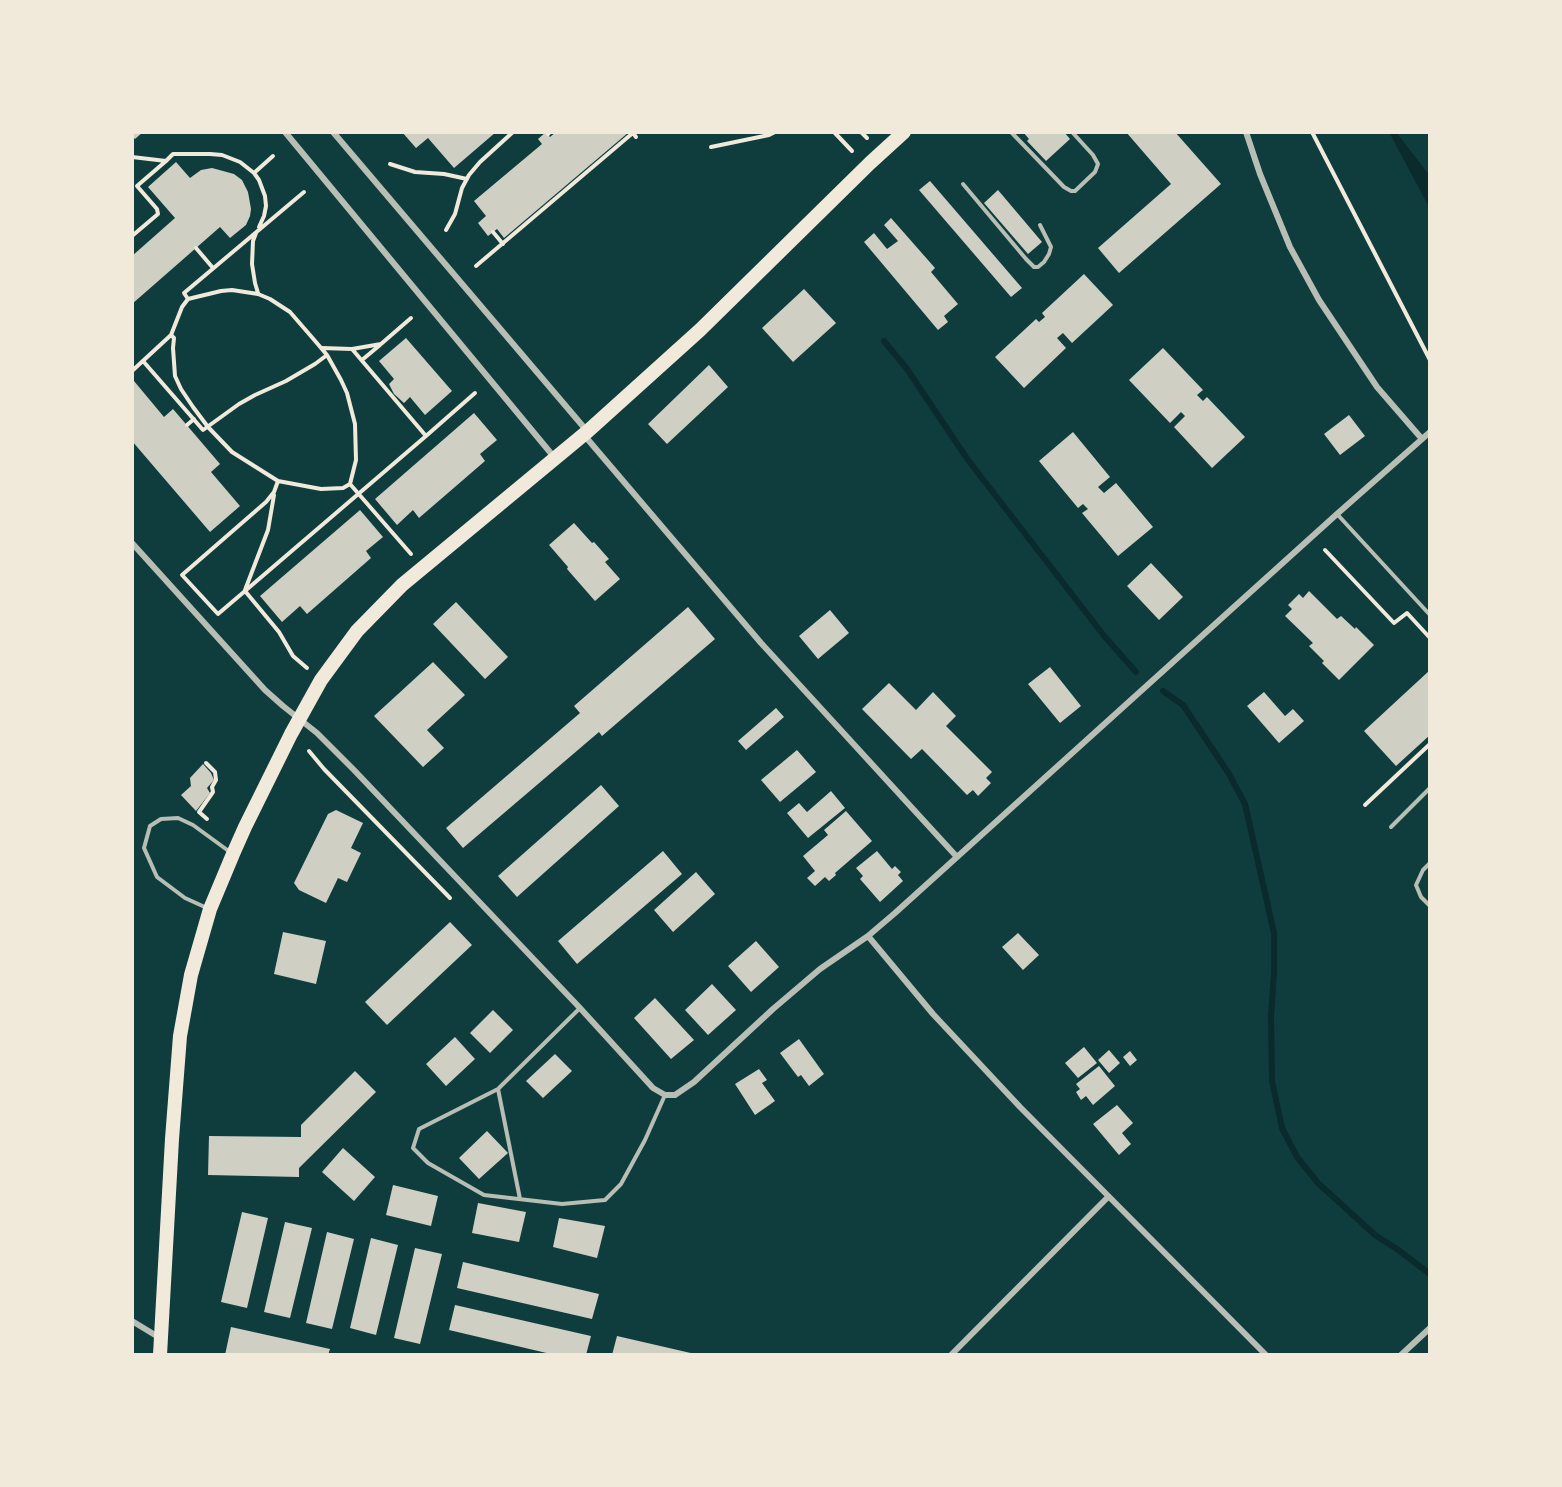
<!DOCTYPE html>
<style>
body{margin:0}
#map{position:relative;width:1562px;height:1487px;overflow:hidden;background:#0f3d3e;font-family:Inter,sans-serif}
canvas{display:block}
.frame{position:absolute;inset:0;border:134px solid #f1e9da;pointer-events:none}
</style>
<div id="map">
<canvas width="1562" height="1487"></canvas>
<div class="frame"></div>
</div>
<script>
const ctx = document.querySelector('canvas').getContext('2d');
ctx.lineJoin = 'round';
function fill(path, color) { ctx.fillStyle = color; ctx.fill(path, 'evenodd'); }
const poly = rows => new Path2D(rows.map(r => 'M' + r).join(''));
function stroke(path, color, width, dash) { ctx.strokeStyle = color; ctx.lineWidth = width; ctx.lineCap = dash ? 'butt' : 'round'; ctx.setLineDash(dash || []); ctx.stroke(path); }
fill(poly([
 [1389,132,1396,132,1430,176,1430,209]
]), '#0a2a2b');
stroke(poly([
 [884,341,907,369,968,460,1105,637,1136,672],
 [1163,691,1183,705,1229,774,1245,804,1274,933,1274,972,1271,1016,1272,1081,1282,1128,1297,1157,1318,1183,1375,1235,1397,1249,1430,1274]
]), '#0a2a2b', 6);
fill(poly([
 [132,132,143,132,135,139,132,136],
 [402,132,496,132,454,168,428,138,416,148],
 [546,132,550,137,556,132,629,132,504,238,497,229,488,236,478,223,486,216,474,201,542,144,538,139],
 [1023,132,1064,132,1070,139,1046,161,1027,141,1029,139],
 [1126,132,1175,132,1221,184,1119,273,1098,248,1171,184],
 [176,162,190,178,201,170,212,168,234,174,242,180,248,192,251,209,250,216,246,225,230,238,220,227,132,304,132,256,175,218,148,187],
 [930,181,1022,288,1011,297,919,190],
 [998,190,1042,242,1028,254,984,203],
 [891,218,935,268,931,272,958,304,944,316,948,322,938,330,864,242,874,233,887,249,898,241,884,225],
 [1084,274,1113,305,1072,343,1063,333,1057,338,1066,348,1024,388,995,357,1036,319,1039,322,1045,317,1042,313],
 [804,289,836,323,793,362,762,328],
 [406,338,452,391,425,415,410,397,404,403,394,394,389,384,394,379,379,361],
 [1163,348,1203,390,1197,395,1203,401,1207,397,1245,437,1212,468,1174,427,1185,416,1181,412,1170,423,1129,380],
 [709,365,728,387,667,444,648,424],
 [134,381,164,417,173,409,220,464,211,472,240,506,210,532,132,441,132,383],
 [474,413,497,440,480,454,485,461,419,518,413,510,397,525,375,499],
 [1349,415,1365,436,1340,455,1324,434],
 [1073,432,1110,477,1098,487,1104,493,1116,483,1153,527,1118,556,1082,513,1088,509,1083,504,1078,508,1039,461],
 [360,510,383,537,366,551,371,558,307,614,300,606,282,622,260,596],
 [574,523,592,543,594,542,609,559,605,562,620,579,595,601,567,569,568,567,549,545],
 [1151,563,1183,597,1159,620,1127,586],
 [1309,591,1337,619,1341,616,1355,629,1356,627,1374,645,1339,680,1322,663,1324,661,1309,646,1313,643,1285,616,1292,609,1288,605,1299,594,1303,598],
 [456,602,508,657,485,679,433,624],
 [688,607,715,639,602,736,599,732,463,848,446,828,580,713,574,706],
 [830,610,849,633,818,659,799,636],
 [433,662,465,695,427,730,444,748,423,767,374,716],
 [1050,667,1081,706,1060,723,1028,684],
 [1430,670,1430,735,1396,766,1364,731],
 [889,683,916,710,933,692,956,716,946,726,992,772,986,778,991,783,978,796,973,790,967,795,922,749,911,759,862,709],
 [1264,692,1285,716,1293,709,1304,721,1279,743,1247,706],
 [776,708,784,717,746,750,738,741],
 [797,750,816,772,780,802,761,780],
 [203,764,211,773,214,780,207,788,210,793,196,811,181,795,191,786,190,778],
 [601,785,619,806,517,897,498,876],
 [831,791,845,808,808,838,787,813,799,803,807,812],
 [336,810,363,823,351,848,361,853,347,882,338,878,326,903,299,890,294,883,328,814],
 [846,811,872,841,835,873,836,875,829,881,825,877,815,886,807,878,815,871,803,856,828,835,824,830],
 [663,851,682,874,577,964,558,941],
 [877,851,892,869,895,866,901,872,898,875,903,881,880,902,860,879,863,876,856,868],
 [696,872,715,894,673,932,654,910],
 [450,922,472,945,387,1025,365,1002],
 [283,932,326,941,316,984,274,974],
 [1018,933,1039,955,1023,970,1002,947],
 [756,941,779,967,751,992,728,966],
 [712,984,736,1010,708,1035,685,1010],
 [655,998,694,1040,671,1059,634,1018],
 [493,1010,513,1030,490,1053,470,1033],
 [455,1037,475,1059,446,1086,426,1064],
 [799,1039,824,1074,809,1086,801,1075,798,1077,780,1053],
 [1084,1047,1097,1063,1078,1078,1065,1063],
 [1109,1050,1120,1063,1109,1073,1098,1060],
 [1130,1051,1137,1060,1130,1066,1123,1057],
 [555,1054,572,1071,543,1098,526,1081],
 [1099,1066,1115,1086,1093,1105,1086,1096,1081,1100,1076,1092,1080,1089,1076,1084],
 [759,1069,767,1080,762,1083,775,1101,755,1115,735,1084],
 [355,1071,376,1092,299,1168,299,1177,208,1175,209,1136,301,1137,301,1125],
 [1117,1105,1133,1123,1122,1133,1131,1144,1119,1155,1093,1124],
 [487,1131,508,1153,479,1179,459,1158],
 [343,1148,375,1177,354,1201,322,1172],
 [393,1185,438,1196,431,1226,386,1215],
 [478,1203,526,1212,519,1242,472,1233],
 [242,1212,268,1218,247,1308,221,1302],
 [559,1218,605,1226,597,1258,553,1247],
 [285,1222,312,1228,290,1318,264,1312],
 [327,1232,354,1239,332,1329,306,1323],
 [371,1238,398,1245,376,1335,350,1328],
 [415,1248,442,1254,420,1344,394,1338],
 [463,1262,599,1294,592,1319,457,1288],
 [455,1305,591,1336,586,1355,555,1355,449,1330],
 [231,1327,330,1349,328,1355,225,1355],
 [617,1336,695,1354,695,1355,612,1355]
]), '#cfcfc3');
stroke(poly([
 [834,132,852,151],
 [861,132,867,138],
 [1312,132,1430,360],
 [548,134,550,132],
 [628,137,633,133,636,137],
 [711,147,769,135,775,132],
 [132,157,166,161,173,154,210,154,222,155,240,162,254,173,259,180,265,196,266,206,264,216,259,227],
 [390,164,415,172,444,174,467,179],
 [254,173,273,156],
 [446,230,455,214,462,188,469,175,480,162,513,132],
 [493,232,503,244],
 [256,233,253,241,252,264,255,283,258,293],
 [132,236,158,214,157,209,137,186,166,161],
 [196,248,213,268],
 [476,266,628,137],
 [188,299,221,291,232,290,258,294,270,299,290,312,316,342,327,355,341,380,347,393,355,424,356,460,350,484,343,488,321,489,278,481],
 [171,335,174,338,173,348,175,376,181,389,193,407,208,427,232,452,278,481,274,492,266,502,182,575,218,614,245,591,279,632,293,656,307,668],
 [322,348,352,349,381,344,411,318],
 [352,349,426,436],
 [362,360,380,345],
 [143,361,203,430,239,404,255,395,286,381,315,364,327,355],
 [132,371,171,335,182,307,188,299,184,293,304,192],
 [187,425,194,419],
 [350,484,411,554],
 [1325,550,1394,623,1407,613,1430,638],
 [245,590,268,530,274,495],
 [245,591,426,436,475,393],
 [309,751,324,769,450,898],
 [206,763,215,772,216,780,212,787,213,792,199,812,207,819],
 [1365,805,1430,744]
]), '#f1e9da', 4);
stroke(poly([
 [1011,132,1064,187,1071,191,1075,191,1095,172,1098,164,1093,155,1072,132],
 [963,184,1026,259,1034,267,1038,267,1044,262,1049,254,1051,247,1040,225],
 [1337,514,1430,615],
 [1391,827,1430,788],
 [1430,863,1423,870,1416,885,1421,897,1430,906],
 [207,908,185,898,157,877,144,848,150,826,161,819,178,818,193,825,230,852],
 [580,1008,498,1089,419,1129,413,1148,428,1163,484,1195,562,1204,605,1200,621,1184,645,1140,665,1095],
 [498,1089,520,1199]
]), '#b8beb3', 4);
stroke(poly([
 [285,132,554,457],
 [333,132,587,431],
 [1246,132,1260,174,1290,247,1319,300,1377,387,1422,439],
 [584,435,761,643,957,857],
 [132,543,265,690,283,706,317,733,354,770,580,1008,653,1088,665,1095,675,1095,694,1082,773,1009,820,969,868,936,895,913,1337,514,1430,432],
 [868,936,933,1014,1020,1107,1266,1355],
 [132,1321,160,1338],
 [951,1355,1108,1197],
 [1401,1355,1430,1328]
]), '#b8beb3', 6);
stroke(poly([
 [160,1355,172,1139,180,1036,191,975,210,909,233,854,245,827,291,734,321,680,357,631,402,585,588,431,700,330,870,163,904,132]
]), '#f1e9da', 14);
</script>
